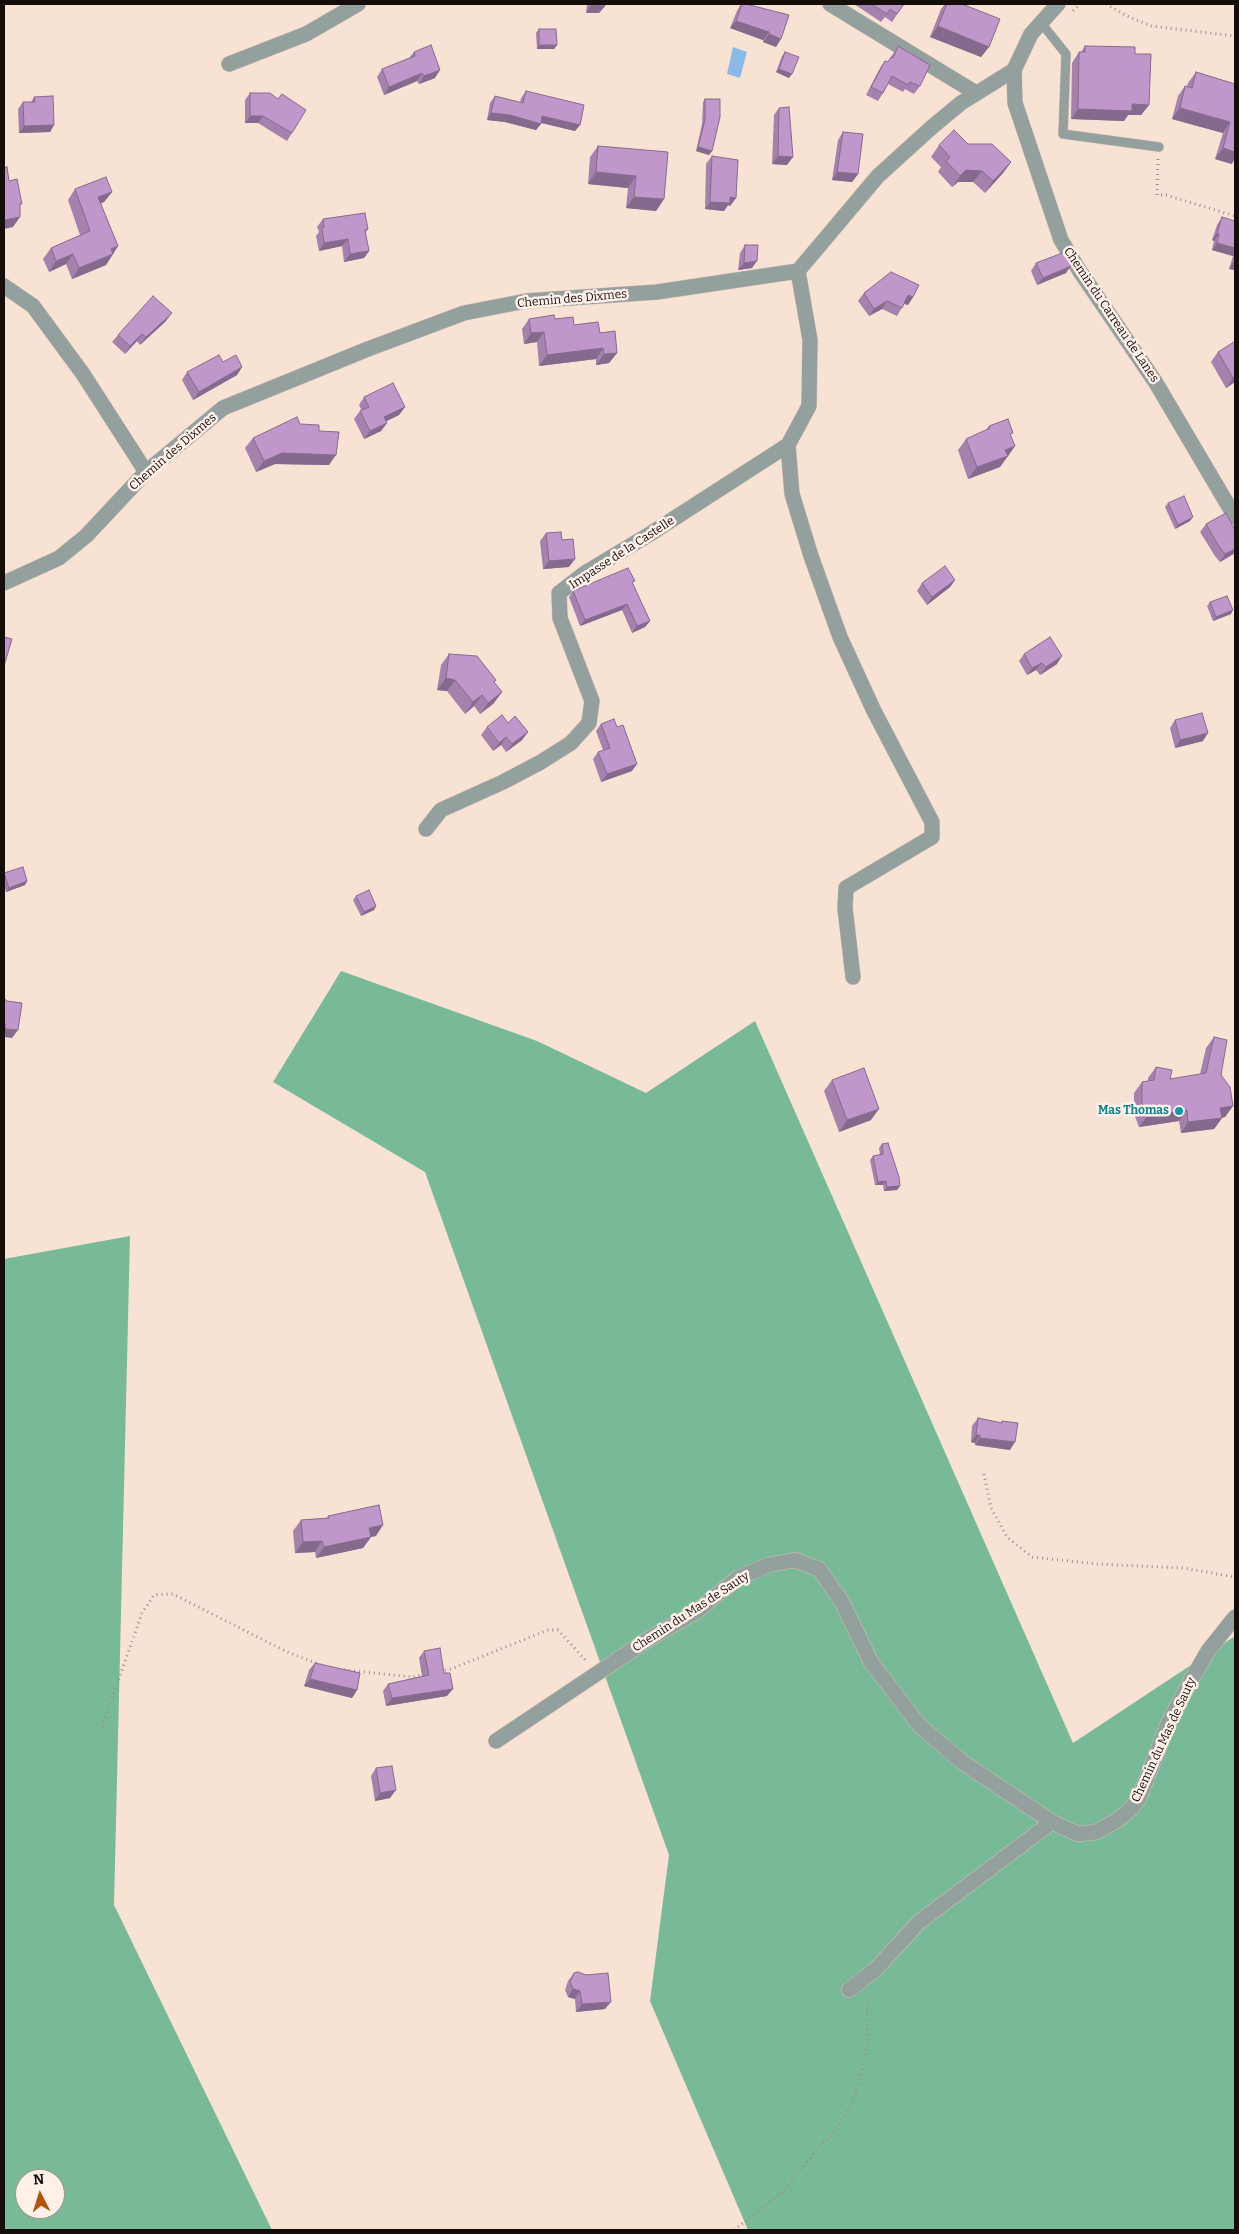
<!DOCTYPE html>
<style>
body{margin:0}
#map{position:relative;width:1239px;height:2234px;overflow:hidden;background:#f8e2d4;font-family:Bitter,serif}
canvas{display:block}
.frame{position:absolute;inset:0;border:5px solid #140d09;pointer-events:none}
.north{position:absolute;left:15px;top:2169px;width:50px;height:50px;box-sizing:border-box;background:#fff1e9;border:1px solid #a1968f;border-radius:50%;rotate:355deg;font-size:14px;font-weight:700;line-height:20px;text-align:center;color:#140d09}
.north::after{content:'';display:block;margin:auto;width:18px;height:22px;background:#b35406;clip-path:polygon(50% 0,100% 100%,50% 72%,0 100%)}
</style>
<div id="map">
<canvas width="1239" height="2234"></canvas>
<div class="frame"></div>
<div class="north">N</div>
</div>
<script>
const ctx = document.querySelector('canvas').getContext('2d');
ctx.lineJoin = 'round';
function fill(path, color) { ctx.fillStyle = color; ctx.fill(path, 'evenodd'); }
const poly = rows => new Path2D(rows.map(r => 'M' + r).join(''));
function stroke(path, color, width, dash) { ctx.strokeStyle = color; ctx.lineWidth = width; ctx.lineCap = dash ? 'butt' : 'round'; ctx.setLineDash(dash || []); ctx.stroke(path); }
function write(font, color, halo, rows, align = 'center') {
  ctx.font = font + ' Bitter,serif'; ctx.lineWidth = 5; ctx.setLineDash([]); ctx.textBaseline = 'middle'; ctx.strokeStyle = halo; ctx.fillStyle = color; for (const [text, x, y, turn = 0] of rows) {
    ctx.save(); ctx.translate(x, y); ctx.rotate((+turn || 0) * Math.PI / 180); ctx.textAlign = isNaN(turn) ? turn : align; if (halo) ctx.strokeText(text, 0, 0); ctx.fillText(text, 0, 0); ctx.restore();
  }
}
fill(poly([
 [341,971,537,1041,646,1093,755,1021,1073,1743,1235,1636,1235,2230,748,2230,650,2001,669,1855,425,1172,273,1082],
 [130,1236,114,1905,272,2230,4,2230,4,1259],
 [25,2179,55,2179,55,2209,25,2209]
]), '#78ba97');
fill(poly([
 [733,47,747,52,740,78,727,74]
]), '#8bb9e8');
const lane = poly([
 [1042,24,1066,54,1063,134,1159,147]
]);
const street = poly([
 [830,4,976,93],
 [229,64,306,34,358,4],
 [1014,70,1015,103,1061,240,1079,270,1156,383,1235,517],
 [4,286,33,306,83,374,146,472],
 [788,445,792,494,811,556,840,637,874,711,932,822,932,837,846,888,845,908,853,977],
 [4,583,59,558,86,536,146,472,223,408,368,349,464,313,526,301,657,292,798,271,878,176,932,127,961,103,1014,70,1031,34,1058,4],
 [426,829,441,810,503,782,541,762,571,743,589,723,592,701,560,618,559,593,585,573,650,534,788,445,809,406,810,340,798,271],
 [496,1741,647,1640,697,1611,738,1578,768,1565,795,1560,819,1569,842,1602,871,1662,919,1725,962,1762,1052,1822,1078,1834,1096,1832,1116,1821,1131,1809,1139,1798,1168,1724,1191,1680,1208,1651,1235,1617],
 [849,1990,876,1969,919,1922,1052,1822]
]);
stroke(lane, '#d4c0b4', 10);
stroke(street, '#d4c0b4', 16);
stroke(poly([
 [1106,4,1127,16,1151,26,1235,36],
 [1073,11,1080,4],
 [1158,159,1157,195,1166,195,1235,216],
 [984,1474,991,1508,1007,1537,1032,1557,1097,1564,1183,1568,1235,1577],
 [344,1670,412,1677,424,1674],
 [440,1671,451,1669,548,1630,558,1630,587,1662],
 [102,1727,142,1613,154,1595,173,1594,287,1652,321,1665],
 [734,2230,785,2190,817,2149,836,2130,852,2104,861,2076,867,2044,867,1995]
]), '#9f8f85', 3, [1, 4]);
stroke(lane, '#94a09d', 9);
stroke(street, '#94a09d', 15);
fill(poly([
 [587,4,605,4,605,6,599,13,586,13],
 [741,4,789,15,776,47,763,42,763,40,730,28,737,11],
 [854,4,904,4,892,22,885,17,881,22],
 [945,4,962,4,989,47,981,57,930,37,941,9],
 [539,29,557,45,554,49,537,49,536,33],
 [898,46,920,86,914,94,905,89,903,92,888,84,883,93,878,101,866,95,880,68,885,61,888,62],
 [1085,46,1135,54,1149,105,1141,115,1128,115,1124,121,1071,119,1072,63,1079,52,1081,52],
 [414,52,435,78,419,84,417,81,384,95,377,77,382,69,409,58],
 [785,52,789,78,776,72,782,56],
 [1196,72,1235,84,1232,164,1215,159,1223,133,1172,119,1178,96,1185,86,1187,86,1188,83],
 [526,91,580,125,575,131,541,123,536,130,505,122,487,120,490,103,495,96,520,103,521,98],
 [250,93,292,133,287,141,258,123,245,123,245,100],
 [34,97,54,125,50,132,19,133,18,109,23,102,31,102],
 [705,99,712,151,709,155,696,151,702,124,703,102],
 [779,108,787,165,772,164,774,115],
 [843,132,858,174,852,182,832,180,838,140],
 [968,144,1011,162,1003,173,985,193,973,182,958,182,952,187,938,172,941,167,931,157,939,145],
 [598,146,664,199,656,211,626,208,628,188,588,184,590,157],
 [712,156,736,198,730,206,728,205,724,211,705,209,706,164],
 [75,189,112,192,104,202,100,204,118,246,106,265,72,279,66,264,49,272,43,259,51,248,80,235,68,200],
 [1222,217,1235,221,1235,270,1229,269,1233,256,1212,250,1214,241,1212,240,1217,225],
 [323,219,368,229,365,233,369,251,364,258,344,262,342,246,319,251,316,236,319,232,317,227],
 [745,245,752,268,738,270,740,253],
 [1036,263,1066,273,1037,285,1031,271],
 [864,293,913,297,908,305,904,304,897,316,882,309,869,316,858,301],
 [529,319,555,319,600,333,617,353,609,363,596,365,596,359,539,366,537,342,524,344,522,329],
 [166,321,140,345,137,341,125,354,112,342,118,335],
 [1234,342,1235,382,1226,388,1211,362,1218,352],
 [223,362,242,367,237,375,193,400,182,380,187,372],
 [364,397,405,407,399,415,386,421,387,423,381,431,364,439,354,419,360,411,362,411,359,405],
 [300,424,329,465,275,464,256,472,245,448,253,438],
 [989,426,1011,436,1015,446,1000,467,968,479,958,450,966,439,986,430],
 [1168,503,1190,521,1175,529,1165,507],
 [1206,524,1235,530,1235,553,1220,562,1215,556,1200,532],
 [546,533,562,540,569,567,543,569,540,541],
 [955,580,950,587,927,605,917,591,922,583],
 [633,584,650,621,645,627,632,633,622,610,580,626,569,597,573,591],
 [1210,602,1231,614,1213,621,1207,606],
 [449,654,494,682,502,692,493,704,480,714,474,706,465,714,447,691,437,690,441,665],
 [1024,654,1057,664,1040,675,1036,670,1027,675,1019,661],
 [1175,720,1203,741,1175,748,1170,728],
 [508,723,528,732,522,740,506,752,501,745,493,751,481,735,487,727],
 [601,724,632,771,601,782,593,759,598,752,603,750,596,731],
 [4,873,27,881,25,885,6,892,4,885],
 [356,896,376,906,374,910,361,916,353,900],
 [1214,1037,1221,1075,1233,1106,1225,1117,1222,1118,1214,1129,1181,1133,1179,1121,1139,1127,1134,1114,1134,1093,1142,1082,1148,1081,1148,1078,1156,1067,1170,1079,1200,1074,1206,1048],
 [832,1080,871,1120,839,1132,824,1091],
 [882,1144,900,1186,897,1190,884,1191,883,1185,875,1185,870,1160,873,1156,880,1155,879,1148],
 [978,1418,1001,1423,1002,1421,1010,1450,975,1445,975,1443,971,1442,972,1426],
 [328,1516,376,1536,371,1537,363,1548,316,1558,315,1552,295,1553,293,1531,301,1520,327,1518],
 [424,1651,447,1696,386,1706,383,1691,388,1684,422,1676,419,1658],
 [315,1663,357,1690,352,1698,304,1686,309,1670],
 [376,1768,390,1798,375,1801,371,1776],
 [574,1973,605,2009,576,2012,575,1999,568,1997,565,1990,568,1981]
]), '#a582ae');
fill(poly([
 [591,5,605,6,599,13,586,13],
 [736,21,769,32,763,40,730,28],
 [938,26,989,47,981,57,930,37],
 [769,34,781,39,776,47,763,42],
 [539,45,557,45,554,49,537,49],
 [779,69,792,74,789,78,776,72],
 [440,70,435,78,419,84,424,76],
 [422,73,417,81,384,95,389,87],
 [1132,104,1149,105,1141,115,1128,115,1124,121,1071,119,1078,109],
 [1180,108,1230,122,1223,133,1172,119],
 [491,113,510,115,541,124,536,130,505,122,487,120],
 [250,116,263,116,258,123,245,123],
 [542,116,580,125,575,131,538,122],
 [54,125,50,132,19,133,24,126],
 [698,147,712,151,709,155,696,151],
 [1223,148,1235,152,1235,158,1232,164,1215,159],
 [778,156,793,157,787,165,772,164],
 [1011,162,1003,173,985,193,993,181],
 [966,170,982,171,973,182,958,182,952,187,960,176],
 [596,172,636,176,628,188,588,184],
 [837,172,858,174,852,182,832,180],
 [112,192,104,202,90,208,98,197],
 [634,197,664,199,656,211,626,208],
 [730,197,736,198,730,206,728,205,724,211,705,209,710,202],
 [20,217,13,227,4,229,4,220],
 [1217,233,1219,234,1214,241,1212,240],
 [348,239,342,246,319,251,324,243],
 [1217,243,1235,248,1235,253,1233,256,1212,250],
 [118,246,106,265,72,279,79,268,111,249],
 [369,251,364,258,344,262,350,254],
 [73,254,66,264,49,272,56,261],
 [757,261,752,268,738,270,744,263],
 [1234,261,1235,262,1235,270,1229,269],
 [1071,266,1066,273,1037,285,1043,278],
 [908,295,913,297,908,305,903,303],
 [887,301,882,309,869,316,874,309],
 [172,313,166,321,140,345,146,337],
 [544,332,537,342,524,344,531,333],
 [142,334,137,341,125,354,130,346],
 [603,348,596,359,539,366,547,355],
 [617,353,609,363,596,365,604,354],
 [242,367,237,375,193,400,199,392],
 [1235,376,1235,382,1226,388,1233,378],
 [405,407,399,415,379,425,384,417],
 [387,423,381,431,364,439,370,431],
 [1015,446,1000,467,968,479,977,467,1005,450],
 [282,453,336,455,329,465,275,464,256,472,264,461],
 [1193,517,1190,521,1175,529,1178,525],
 [1235,549,1235,553,1220,562,1225,554],
 [575,559,569,567,543,569,549,561],
 [955,580,950,587,927,605,932,597],
 [627,604,622,610,580,626,585,620],
 [1233,610,1231,614,1213,621,1216,617],
 [650,621,645,627,632,633,637,626],
 [1062,656,1057,664,1040,675,1046,667],
 [1042,663,1036,670,1027,675,1032,668],
 [446,678,455,680,447,691,437,690],
 [502,692,493,704,480,714,488,703],
 [482,695,474,706,465,714,473,702],
 [528,732,522,740,506,752,512,744],
 [1208,733,1203,741,1175,748,1180,740],
 [506,737,501,745,493,751,499,743],
 [637,764,632,771,601,782,607,774],
 [27,881,25,885,6,892,9,888],
 [376,906,374,910,361,916,364,912],
 [5,1029,18,1030,12,1038,4,1037,4,1030],
 [1233,1106,1225,1117,1213,1119,1220,1108],
 [879,1109,871,1120,839,1132,847,1120],
 [1187,1110,1179,1121,1139,1127,1147,1116],
 [1222,1118,1214,1129,1181,1133,1188,1122],
 [886,1181,883,1185,875,1185,878,1182],
 [900,1186,897,1190,884,1191,887,1187],
 [976,1435,980,1435,975,1443,971,1442],
 [980,1438,1015,1442,1010,1450,975,1445],
 [383,1525,376,1536,361,1539,369,1528],
 [371,1537,363,1548,316,1558,324,1547],
 [322,1541,315,1552,295,1553,303,1542],
 [310,1679,357,1690,352,1698,304,1686],
 [453,1689,447,1696,386,1706,392,1698],
 [396,1790,390,1798,375,1801,380,1793],
 [573,1989,580,1991,575,1999,568,1997],
 [611,2002,605,2009,576,2012,582,2004]
]), '#866a8d');
const building = poly([
 [591,4,605,4,605,6,591,5,591,4],
 [742,4,746,4,789,15,781,39,769,34,769,32,736,21,742,4],
 [871,4,904,4,897,14,890,9,887,14,871,4],
 [947,4,962,4,1000,19,989,47,938,26,947,4],
 [539,29,556,29,557,45,539,45,539,29],
 [431,45,440,70,424,76,422,73,389,87,382,69,415,56,414,52,431,45],
 [898,46,930,65,920,86,910,82,908,85,892,76,883,93,871,87,885,61,888,62,891,57,893,58,898,46],
 [1085,46,1135,47,1135,54,1151,54,1149,105,1132,104,1132,111,1078,109,1079,52,1085,52,1085,46],
 [785,52,799,57,792,74,779,69,785,52],
 [1196,72,1235,84,1235,152,1223,148,1230,122,1180,108,1185,86,1192,88,1196,72],
 [526,91,584,105,580,125,542,116,541,124,510,115,491,113,495,96,523,103,526,91],
 [250,93,270,93,278,99,282,94,306,110,292,133,263,116,250,116,250,93],
 [53,96,54,125,24,126,23,102,35,102,34,97,53,96],
 [705,99,720,99,720,117,712,151,698,147,705,120,705,99],
 [789,107,793,157,778,156,779,108,789,107],
 [954,130,968,144,992,144,1011,162,993,181,982,171,966,170,960,176,946,161,950,157,939,145,954,130],
 [843,132,863,134,858,174,837,172,843,132],
 [598,146,668,152,664,199,634,197,636,176,596,172,598,146],
 [712,156,738,160,736,198,730,197,730,203,710,202,712,156],
 [7,167,9,181,17,179,22,204,20,204,20,217,4,220,4,168,7,167],
 [106,177,112,192,98,197,118,246,111,249,113,254,79,268,73,254,56,261,51,248,90,231,75,189,106,177],
 [365,213,368,229,365,230,369,251,350,254,348,239,324,243,322,228,324,227,323,219,365,213],
 [1222,217,1235,221,1235,248,1217,243,1219,234,1217,233,1222,217],
 [745,245,758,245,757,261,744,263,745,245],
 [1065,252,1071,266,1043,278,1036,263,1065,252],
 [891,272,919,285,913,297,908,295,902,308,887,301,874,309,864,293,891,272],
 [153,296,172,313,146,337,142,334,130,346,118,335,153,296],
 [554,315,555,319,573,317,574,325,598,322,600,333,615,331,617,353,604,354,603,348,547,355,544,332,531,333,529,319,554,315],
 [1234,342,1235,343,1235,376,1233,378,1218,352,1234,342],
 [219,355,223,362,236,355,242,367,199,392,187,372,219,355],
 [393,383,405,407,384,417,387,423,370,431,360,411,369,407,364,397,393,383],
 [297,417,300,424,319,425,319,431,339,432,336,455,282,453,264,461,253,438,297,417],
 [1008,419,1013,433,1010,434,1015,446,1005,450,1008,456,977,467,966,439,990,428,989,426,1008,419],
 [1184,496,1193,517,1178,525,1168,503,1184,496],
 [1226,513,1235,530,1235,549,1225,554,1220,548,1206,524,1226,513],
 [561,532,562,540,573,539,575,559,549,561,546,533,561,532],
 [945,566,955,580,932,597,922,583,945,566],
 [628,568,635,581,632,582,650,621,637,626,627,604,585,620,573,591,628,568],
 [1227,596,1233,610,1216,617,1210,602,1227,596],
 [4,637,12,639,4,666,4,637],
 [1050,637,1062,656,1046,667,1042,663,1032,668,1024,654,1050,637],
 [449,654,477,656,496,680,494,682,502,692,488,703,482,695,473,702,455,680,446,678,449,654],
 [1202,713,1208,733,1180,740,1175,720,1202,713],
 [502,715,508,723,515,716,528,732,512,744,506,737,499,743,487,727,502,715],
 [614,719,617,727,623,725,637,764,607,774,598,752,610,748,601,724,614,719],
 [23,867,27,881,9,888,4,873,23,867],
 [369,890,376,906,364,912,356,896,369,890],
 [4,998,7,1001,22,1003,18,1030,5,1029,5,1024,4,1024,4,998],
 [1214,1037,1227,1040,1221,1075,1230,1087,1233,1106,1220,1108,1222,1118,1188,1122,1187,1110,1147,1116,1142,1103,1142,1082,1154,1080,1156,1067,1172,1070,1170,1079,1206,1073,1214,1037],
 [864,1068,879,1109,847,1120,832,1080,864,1068],
 [888,1143,899,1177,900,1186,887,1187,886,1181,878,1182,873,1156,883,1154,882,1144,888,1143],
 [978,1418,1002,1423,1002,1421,1018,1423,1015,1442,980,1438,980,1435,976,1435,978,1418],
 [379,1505,383,1525,369,1528,371,1537,324,1547,322,1541,303,1542,301,1520,329,1518,328,1516,379,1505],
 [440,1648,444,1673,450,1673,453,1689,392,1698,388,1684,429,1675,424,1651,440,1648],
 [315,1663,360,1673,357,1690,310,1679,315,1663],
 [392,1766,396,1790,380,1793,376,1768,392,1766],
 [578,1972,586,1975,608,1973,611,2002,582,2004,580,1991,573,1989,570,1982,574,1973,578,1972]
]);
fill(building, '#c097ca');
stroke(building, '#866a8d', 1);
for (const [x, y, r, color] of [
 [1179,1111,5,"#0f9aa8"]
]) { const dot = new Path2D(); dot.arc(x, y, r, 0, 2 * Math.PI); ctx.fillStyle = color; ctx.fill(dot); stroke(dot, '#fff1e9', 2); }
write('12px', '#140d09', '#fff1e9', [
 ["Chemin des Dixmes",572,299,-5],
 ["Chemin du Carreau de Lanes",1111,315,56],
 ["Chemin des Dixmes",173,452,-41],
 ["Impasse de la Castelle",622,553,-33],
 ["Chemin du Mas de Sauty",691,1612,-33],
 ["Chemin du Mas de Sauty",1164,1740,-65]
]);
write('bold 12px', '#0d838f', '#fff1e9', [
 ["Mas Thomas",1169,1111]
], 'right');
</script>
